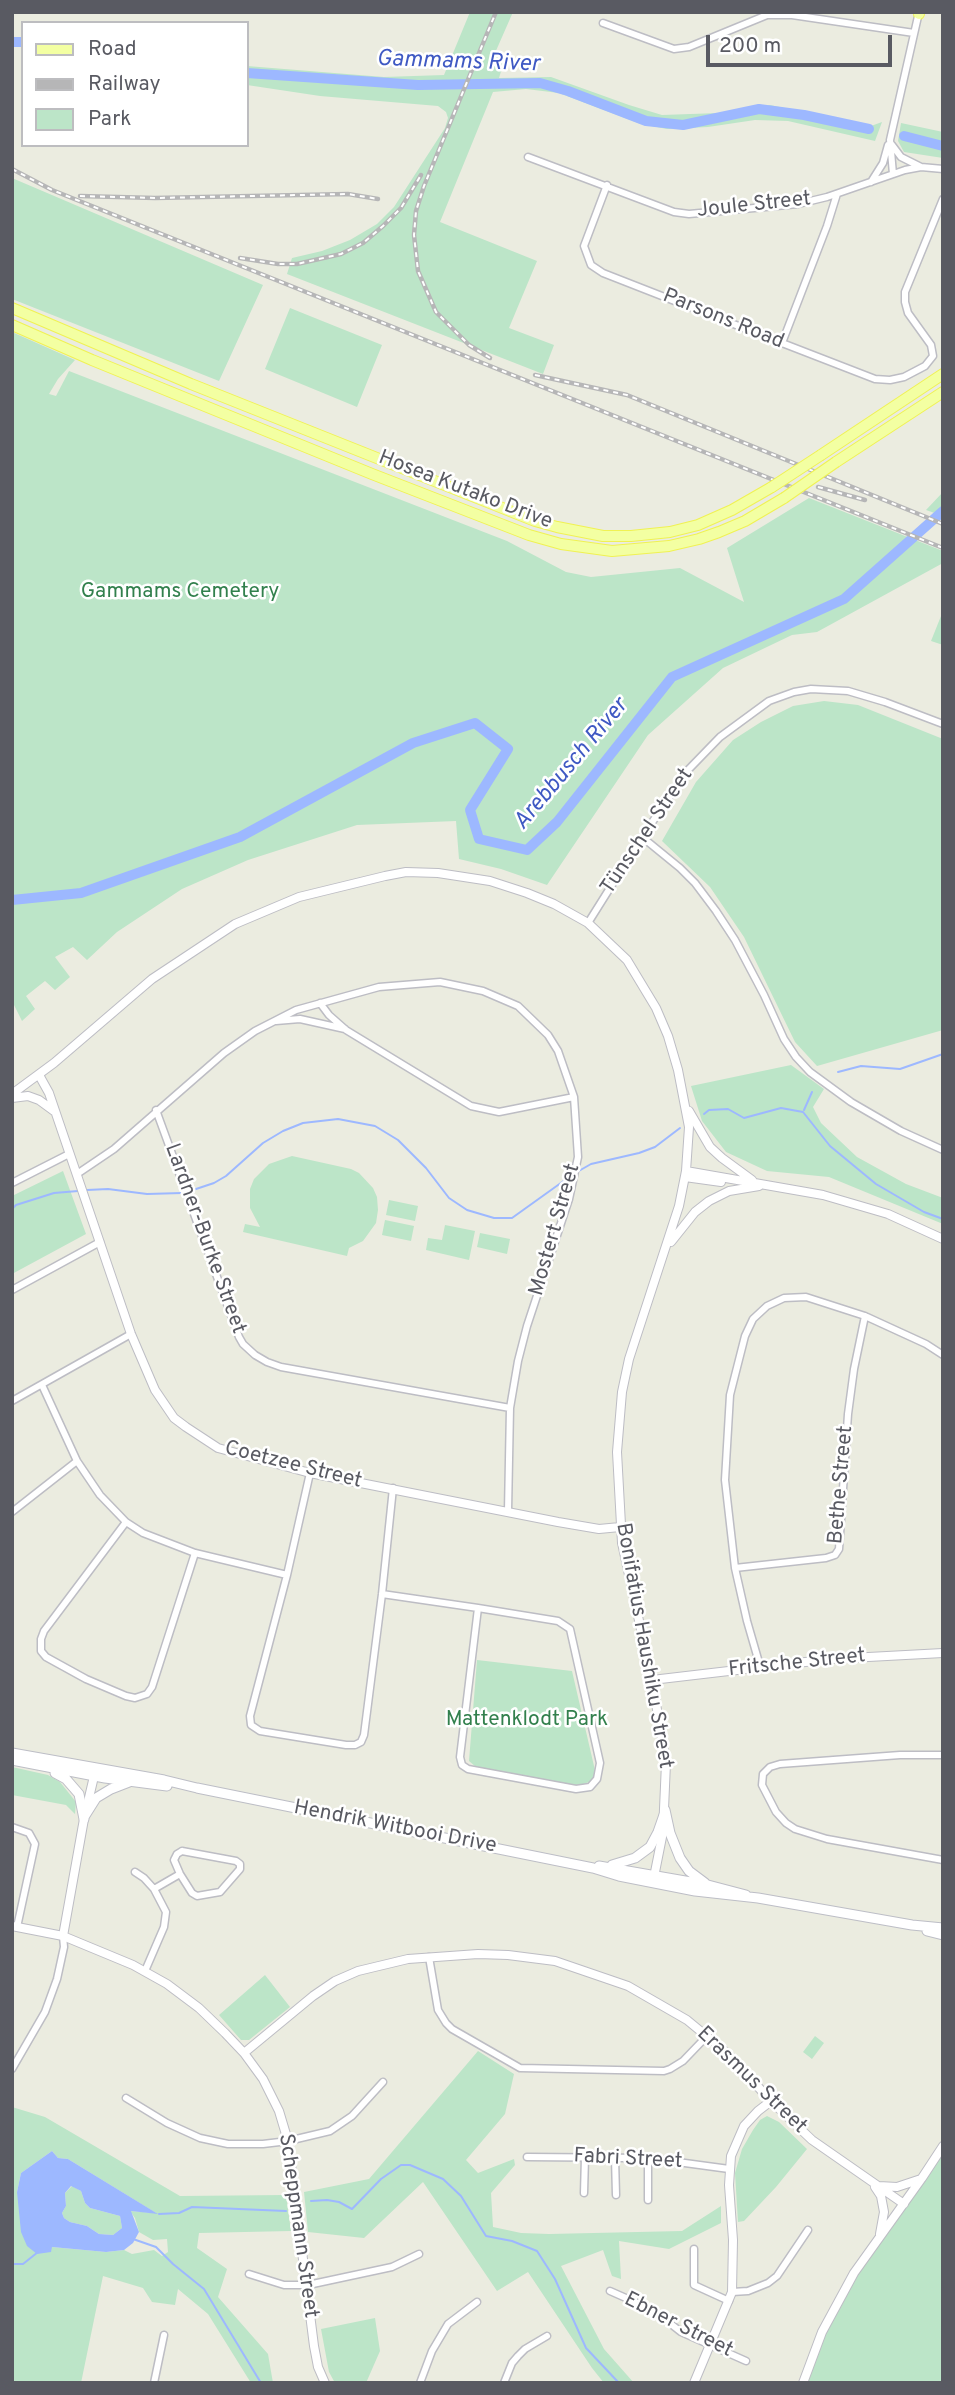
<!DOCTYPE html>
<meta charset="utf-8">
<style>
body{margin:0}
#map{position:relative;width:955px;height:2395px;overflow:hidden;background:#ebece0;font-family:Overpass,sans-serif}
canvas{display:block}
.frame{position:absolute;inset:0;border:14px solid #595a62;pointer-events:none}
.legend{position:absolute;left:21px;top:21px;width:228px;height:126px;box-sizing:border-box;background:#fff;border:2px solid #bdbdc0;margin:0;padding:9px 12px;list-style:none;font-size:21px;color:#595a62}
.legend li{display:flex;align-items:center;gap:14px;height:35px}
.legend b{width:35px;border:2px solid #bdbdc0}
.scale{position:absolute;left:706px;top:35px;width:186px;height:32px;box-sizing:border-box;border:4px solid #595a62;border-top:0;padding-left:9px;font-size:21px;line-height:24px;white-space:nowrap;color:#595a62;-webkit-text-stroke:5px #fff;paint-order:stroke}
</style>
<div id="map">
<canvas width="955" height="2395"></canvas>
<div class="frame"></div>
<ul class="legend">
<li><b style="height:9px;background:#f3ffa2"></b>Road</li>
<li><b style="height:9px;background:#b6b6b7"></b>Railway</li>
<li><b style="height:19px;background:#bce5c8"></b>Park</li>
</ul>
<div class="scale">200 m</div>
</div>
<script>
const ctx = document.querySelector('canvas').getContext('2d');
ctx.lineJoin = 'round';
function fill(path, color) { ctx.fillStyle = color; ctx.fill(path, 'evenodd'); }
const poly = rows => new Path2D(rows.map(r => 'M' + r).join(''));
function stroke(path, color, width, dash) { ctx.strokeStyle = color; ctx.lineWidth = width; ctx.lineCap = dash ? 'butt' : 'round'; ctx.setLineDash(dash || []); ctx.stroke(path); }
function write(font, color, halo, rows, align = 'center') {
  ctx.font = font + ' Overpass,sans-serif'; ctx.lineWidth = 5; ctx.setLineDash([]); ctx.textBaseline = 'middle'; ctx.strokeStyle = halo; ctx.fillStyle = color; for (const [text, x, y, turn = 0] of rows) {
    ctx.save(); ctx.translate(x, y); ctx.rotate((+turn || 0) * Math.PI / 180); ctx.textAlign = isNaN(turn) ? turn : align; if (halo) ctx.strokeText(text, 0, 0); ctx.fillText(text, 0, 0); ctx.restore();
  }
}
fill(poly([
 [470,12,513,12,495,53,503,65,499,78,551,77,629,105,662,115,719,113,770,105,871,126,882,122,875,141,788,121,755,120,708,127,667,129,641,124,559,93,526,89,493,92,440,222,537,261,509,328,554,345,543,374,287,274,292,258,322,251,350,240,377,224,394,207,445,128,448,118,446,112,438,106,320,96,247,85,247,66,384,77,444,75],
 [901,123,943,132,943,158,904,152,898,141],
 [12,178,263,285,219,381,12,299],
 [290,308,382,345,357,407,265,369],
 [12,332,75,360,58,379,49,394,56,396,69,371,507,541,566,572,591,577,680,568,744,602,727,548,809,498,943,551,943,563,817,632,792,635,723,668,648,735,547,885,501,869,459,859,456,821,357,825,248,860,182,889,117,932,87,960,73,947,55,957,70,977,55,990,45,981,26,996,35,1009,22,1021,12,1001],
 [943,492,943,516,926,510],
 [943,611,943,645,931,641],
 [824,701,858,705,943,739,943,1030,817,1066,795,1042,744,937,710,887,662,841,696,782,733,740,761,722,793,706],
 [791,1065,824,1089,813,1107,821,1123,857,1157,906,1184,943,1198,943,1224,829,1177,767,1171,726,1152,702,1121,691,1086],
 [292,1156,351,1169,359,1173,373,1188,377,1197,378,1210,376,1223,363,1241,349,1248,347,1256,243,1232,245,1224,260,1227,250,1208,250,1189,254,1179,269,1164],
 [63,1171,86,1234,12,1274,12,1196],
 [389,1200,418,1206,415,1221,386,1215],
 [385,1220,414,1226,411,1241,382,1235],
 [445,1225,475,1231,469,1260,426,1250,428,1238,442,1240],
 [480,1233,510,1239,507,1254,477,1247],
 [477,1660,572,1671,597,1779,578,1786,476,1767,469,1761],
 [12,1767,48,1775,60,1782,76,1802,75,1814,66,1805,12,1795],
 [265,1975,290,2007,249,2040,241,2040,219,2015],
 [815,2036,824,2043,812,2059,803,2052],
 [478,2051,514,2074,505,2114,466,2160,478,2173,514,2159,515,2165,491,2193,493,2227,521,2233,549,2234,682,2231,721,2206,721,2223,669,2249,619,2241,621,2279,612,2276,603,2250,561,2266,604,2349,634,2383,604,2383,592,2368,528,2272,497,2291,423,2182,364,2238,308,2232,304,2192,369,2179],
 [12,2107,45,2117,180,2196,286,2195,291,2231,199,2233,197,2248,227,2269,218,2297,268,2354,273,2383,251,2383,208,2314,178,2289,175,2305,152,2302,143,2288,103,2276,81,2383,12,2383],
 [52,2151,58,2158,68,2159,156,2213,130,2211,135,2218,139,2232,153,2240,167,2239,168,2252,162,2256,154,2250,132,2254,124,2250,106,2252,52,2247,17,2192,21,2173],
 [767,2116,779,2122,807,2149,776,2187,744,2221,738,2222,735,2173,742,2149,753,2130,760,2120],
 [943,2146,943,2383,803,2383,836,2302],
 [72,2186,81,2191,85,2203,90,2208,120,2216,122,2228,113,2235,99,2234,87,2226,70,2222,64,2218,62,2213,66,2206,65,2193],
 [375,2318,380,2351,366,2383,335,2383,329,2372,321,2329]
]), '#bce5c8');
fill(poly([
 [52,2151,58,2158,68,2159,158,2214,131,2211,139,2232,133,2243,124,2250,106,2252,52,2247,51,2252,37,2254,27,2246,21,2232,17,2192,21,2173],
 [71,2186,81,2191,85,2203,90,2208,120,2216,122,2228,113,2235,99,2234,87,2226,70,2222,64,2218,62,2213,66,2206,65,2193]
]), '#9db8ff');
stroke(poly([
 [838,1072,861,1066,900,1069,943,1054],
 [804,1110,812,1092],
 [704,1114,709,1110,728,1109,744,1118,781,1108,803,1112,830,1146,876,1184,924,1212,943,1219],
 [577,1172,591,1164,639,1153,655,1147,680,1128],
 [87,1190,108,1189,147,1194,182,1193],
 [187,1192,214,1183,226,1176,263,1143,283,1131,303,1123,338,1119,375,1126,398,1140,426,1168,449,1198,467,1210,494,1218,512,1218,572,1175],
 [12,1209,16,1205,54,1193,78,1191],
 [311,2201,327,2200,339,2202,352,2209,381,2179,401,2165,410,2165,443,2179,461,2196,486,2236,512,2241,537,2251,555,2279,586,2348,619,2383],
 [159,2214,179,2213,192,2207,286,2211],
 [133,2239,156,2247,173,2264,204,2289,261,2383],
 [12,2264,23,2264,38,2252]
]), '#9db8ff', 2);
stroke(poly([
 [12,42,23,42],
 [247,73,418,85,540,83,568,91,646,121,683,125,759,109,804,115,869,129],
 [904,136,943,146],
 [12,900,81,893,240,837,413,743,475,723,508,749,470,810,479,839,527,850,557,822,672,677,844,599,943,511]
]), '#9db8ff', 10);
const minor = poly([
 [603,23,674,49,689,47,767,15,792,15,914,33],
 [892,145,901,157,921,167],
 [528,157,674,212,689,214,798,204,827,197,905,170,921,167,943,169],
 [893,174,890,140,919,12],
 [871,182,883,163,888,145],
 [607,185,584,246,591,265,603,273,782,343,875,379,890,380,904,377,925,366,933,356,931,345,908,313,905,302,905,292,943,199],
 [782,343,827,226,837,194],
 [642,837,680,868,695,883,716,911,735,940,764,995,784,1039,796,1057,810,1072,851,1102,901,1131,943,1150],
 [588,923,642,837,688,770,720,737,769,701,794,692,811,689,848,691,885,702,943,724],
 [320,1003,329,1015,346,1030,471,1106,499,1112,574,1097],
 [276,1021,300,1019,345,1029],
 [156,1110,239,1337,243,1344,255,1355,267,1362,281,1367,510,1408],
 [77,1174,114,1149,224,1053,255,1031,296,1010,379,987,440,982,483,991,518,1006,548,1035,558,1051,574,1097,578,1157,569,1199,527,1326,518,1361,510,1408,508,1511],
 [12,1183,69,1154],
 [12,1290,100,1242],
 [42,1385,77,1461,100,1495,126,1522,143,1533,195,1553,287,1575],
 [12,1401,131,1334],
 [310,1473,287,1575,250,1716,251,1725,260,1731,346,1745,355,1745,361,1742,364,1735,382,1594,393,1488],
 [12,1512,77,1461],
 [126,1522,44,1631,41,1639,41,1651,46,1657,86,1679,126,1696,135,1698,147,1694,152,1687,195,1553],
 [735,1568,826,1558,835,1555,839,1549,848,1414,854,1369,865,1316],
 [382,1594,478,1608,558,1621,570,1629,600,1763,597,1779,590,1787,576,1789,468,1769,462,1765,460,1757,478,1608],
 [760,1666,747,1621,735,1568,725,1480,730,1395,745,1336,753,1319,767,1306,784,1298,806,1297,865,1316,926,1344,943,1355],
 [943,1755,900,1755,780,1764,770,1767,763,1774,762,1785,776,1812,786,1823,795,1829,827,1839,943,1860],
 [12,1827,29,1833,35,1844,17,1927],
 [182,1851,236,1861,240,1864,240,1869,220,1892,197,1896,192,1893,180,1874,174,1860,177,1854,182,1851],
 [135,1872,144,1878,154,1889,166,1912,164,1927,145,1971],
 [154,1889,180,1874],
 [429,1957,438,2010,446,2023,452,2029,520,2068,664,2071,670,2069,683,2061,707,2036],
 [12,2069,45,2012,57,1979,64,1947,63,1936],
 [126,2098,167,2123,200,2138,228,2144,263,2144,288,2141,330,2131,352,2116,383,2082],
 [527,2157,648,2158,729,2169],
 [615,2158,616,2195],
 [648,2158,648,2200],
 [584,2193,585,2157],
 [694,2249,694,2285,729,2301],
 [249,2274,284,2285,308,2285,392,2267,419,2254],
 [610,2291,653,2310,681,2332,746,2361],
 [732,2292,748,2291,768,2283,777,2276,808,2230],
 [154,2383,164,2335],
 [420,2383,432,2351,448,2324,477,2302],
 [504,2383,512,2363,518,2356,525,2349,547,2336]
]);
const tertiary = poly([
 [39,1075,49,1093,131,1334,155,1390,174,1418,186,1427,218,1448,310,1473,558,1522,599,1529,620,1527],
 [12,1094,54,1063,152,979,235,924,299,897,385,876,406,872,438,873,490,881,527,893,554,904,588,923,627,960,656,1008,668,1036,678,1070,689,1127,686,1171,679,1206,629,1359,622,1392,617,1452,622,1543,652,1680,666,1763,663,1832,653,1882],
 [12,1098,28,1096,39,1100,54,1111],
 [689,1111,710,1147,722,1158,752,1180],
 [686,1171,823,1195,888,1214,943,1239],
 [685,1177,721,1182],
 [671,1242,695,1212,709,1201,729,1191,759,1186],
 [652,1680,831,1659,943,1653],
 [12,1926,63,1936,133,1965,167,1984,199,2008,225,2033,244,2053,263,2079,279,2111,288,2141,314,2346,318,2367,325,2383],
 [63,1936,84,1819,95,1772],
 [244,2053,313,1996,335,1981,358,1971,408,1959,478,1954,508,1955,555,1961,628,1986,687,2020,727,2053,771,2101,812,2140,904,2204],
 [879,2186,897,2187,921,2179],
 [875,2187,881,2196,884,2212,880,2234],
 [694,2383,732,2292,733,2240,729,2185,731,2156,744,2126,758,2111,771,2101],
 [803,2383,822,2332,854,2273,922,2178,943,2146]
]);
const secondary = poly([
 [12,1753,164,1780,197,1788,593,1868,619,1876,695,1891,758,1898,912,1925,943,1928],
 [12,1760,105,1778,167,1786],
 [55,1773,66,1779,79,1794,84,1819],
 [665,1810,670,1833,680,1858,689,1871,705,1883],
 [84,1817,96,1798,111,1789,129,1782],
 [612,1865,635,1858,650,1847,658,1832,665,1812],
 [599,1866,708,1885,746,1895],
 [927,1931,943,1935]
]);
const primary = poly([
 [919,14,919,12],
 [12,308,191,384,535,521,557,527,603,536,631,536,670,532,698,525,732,510,772,487],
 [12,325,92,360,372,474,529,535,561,544,612,551,669,546,699,539,719,532,745,521,784,498],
 [821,455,943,374],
 [836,462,943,392]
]);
stroke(minor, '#bdbdc4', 9);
stroke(tertiary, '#bdbdc4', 10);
stroke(secondary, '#bdbec6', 11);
stroke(primary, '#f0f253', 12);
stroke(minor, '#fff', 6);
stroke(tertiary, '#fff', 8);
stroke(secondary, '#fff', 9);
stroke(primary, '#f3ffa2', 10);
const rail = poly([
 [12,169,52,190,943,548],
 [80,196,155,198,348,194,378,199],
 [240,258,278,264,297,264,341,254,363,243,383,226,401,208,421,175],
 [490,358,469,345,436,312,418,271,414,235,416,211,424,186,496,12],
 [535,375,627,395,943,524],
 [818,487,865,500]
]);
stroke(rail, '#b6b6b7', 4.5);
stroke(rail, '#fff', 2, [5]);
const primaryBridge = poly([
 [772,487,821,455],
 [784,498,836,462]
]);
stroke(primaryBridge, '#f0f253', 12, []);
stroke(primaryBridge, '#f3ffa2', 10);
write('21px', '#595a62', '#fff', [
 ["Joule Street",754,206,-6],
 ["Parsons Road",723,320,22],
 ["Hosea Kutako Drive",465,491,21],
 ["Tünschel Street",648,832,-56],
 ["Mostert Street",556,1230,-74],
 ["Lardner-Burke Street",204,1239,70],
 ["Coetzee Street",293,1466,14],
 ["Bethe Street",842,1485,-85],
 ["Bonifatius Haushiku Street",643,1646,80],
 ["Fritsche Street",797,1664,-6],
 ["Hendrik Witbooi Drive",395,1828,11],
 ["Erasmus Street",751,2081,44],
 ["Fabri Street",628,2160,3],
 ["Scheppmann Street",297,2226,82],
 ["Ebner Street",678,2326,27]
]);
write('21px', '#32804d', '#fff', [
 ["Gammams Cemetery",180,593],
 ["Mattenklodt Park",527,1721]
]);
write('italic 23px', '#3f59c3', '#fff', [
 ["Gammams River",458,63,2],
 ["Arebbusch River",572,765,-50]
]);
</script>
